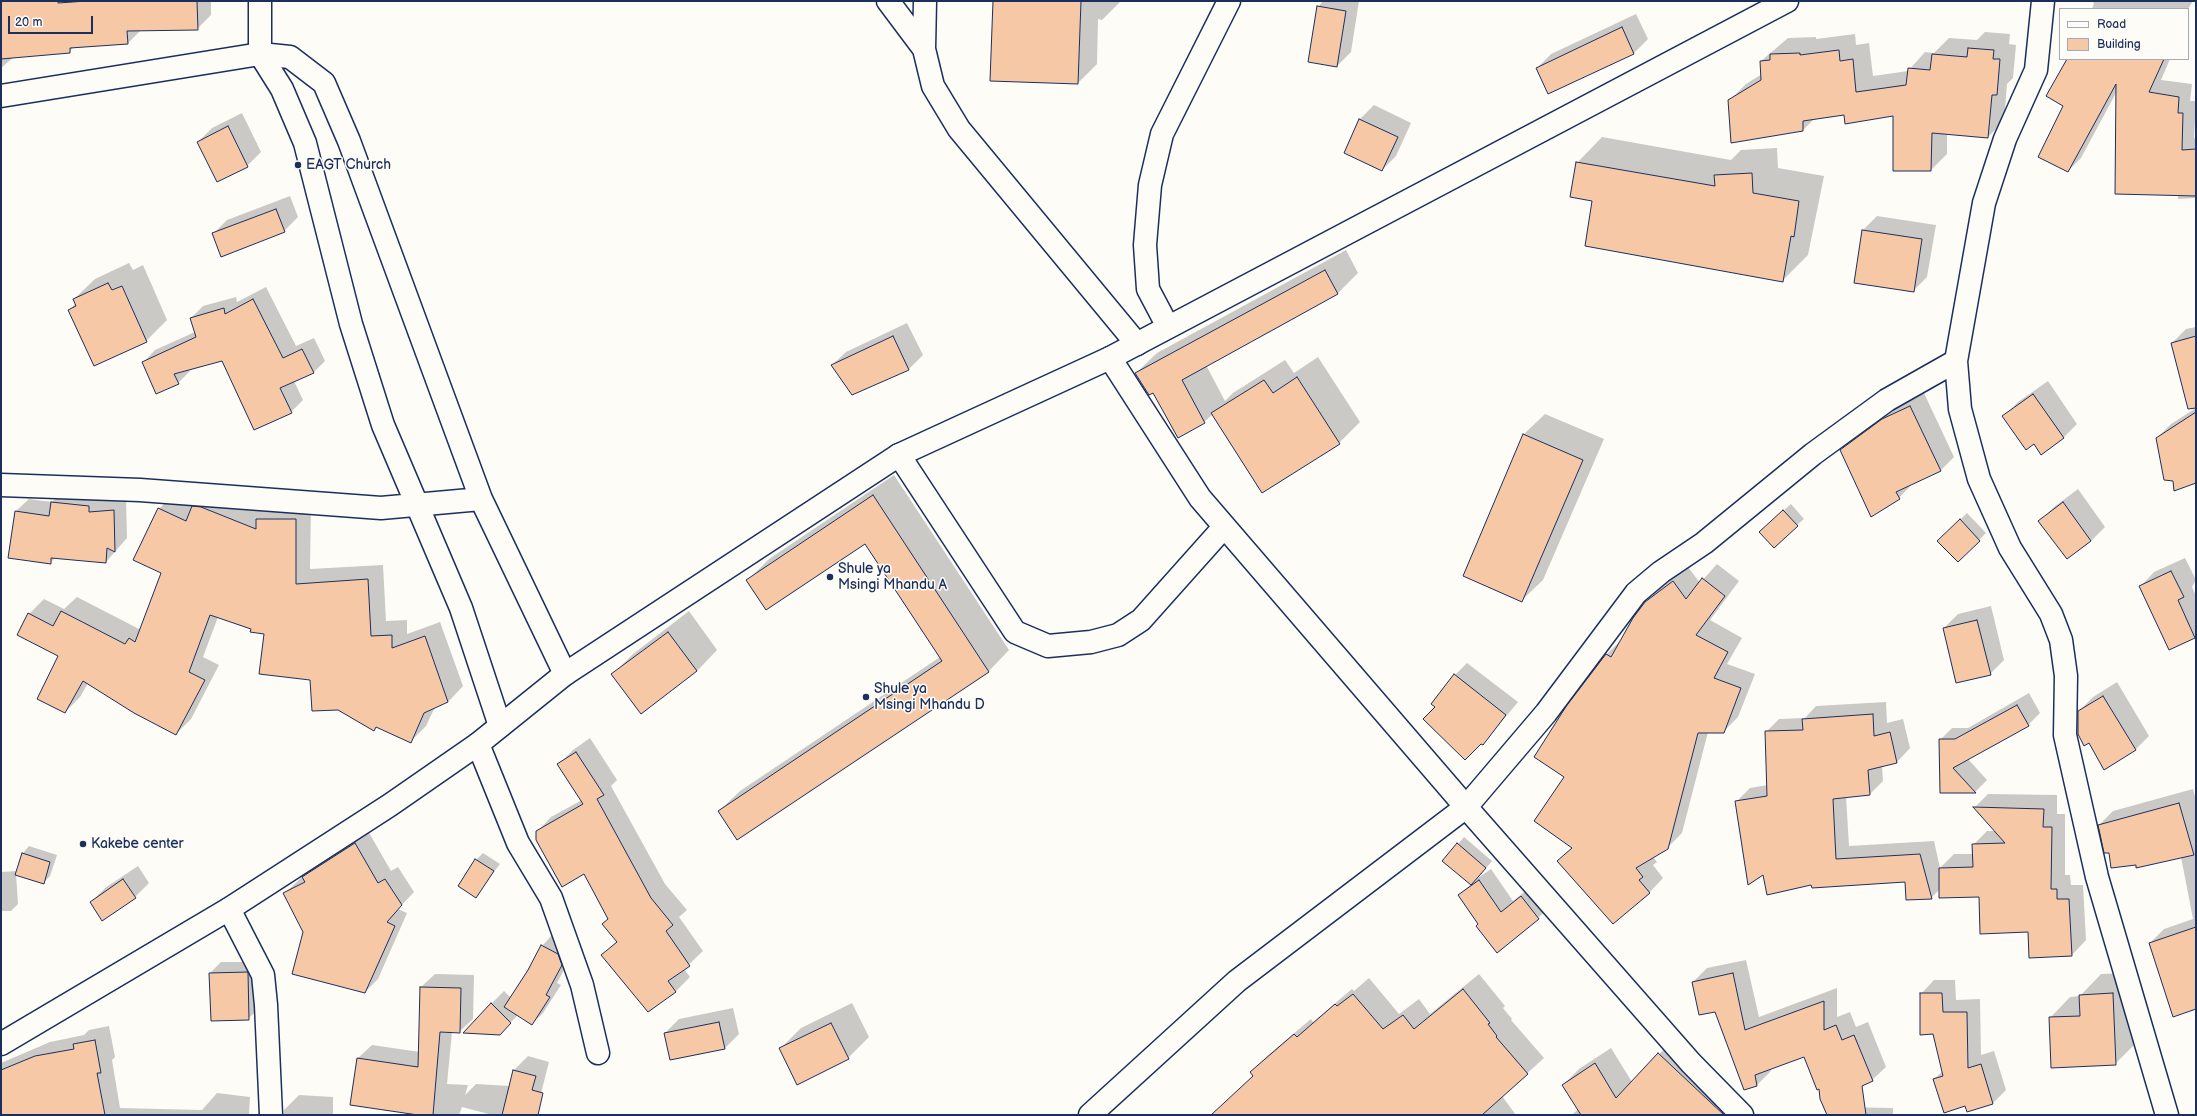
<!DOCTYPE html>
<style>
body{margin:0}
#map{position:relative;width:2197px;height:1116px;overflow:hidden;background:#fdfcf7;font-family:"Balsamiq Sans",sans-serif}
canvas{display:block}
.frame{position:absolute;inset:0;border:2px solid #1b2f5e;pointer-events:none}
.legend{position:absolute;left:2059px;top:8px;width:130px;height:52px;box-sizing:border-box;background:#fdfcf7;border:1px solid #a3aaba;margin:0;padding:5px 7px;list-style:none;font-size:12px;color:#1b2f5e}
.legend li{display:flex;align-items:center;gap:8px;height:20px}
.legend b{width:20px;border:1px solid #a3aaba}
.scale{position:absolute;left:8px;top:16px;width:85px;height:18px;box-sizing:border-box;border:2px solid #1b2f5e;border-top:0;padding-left:5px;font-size:12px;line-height:14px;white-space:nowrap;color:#1b2f5e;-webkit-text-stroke:3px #fdfcf7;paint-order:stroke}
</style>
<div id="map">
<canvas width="2197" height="1116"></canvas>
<div class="frame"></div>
<ul class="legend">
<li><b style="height:5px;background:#fdfcf7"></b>Road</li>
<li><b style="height:11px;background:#f7c8a6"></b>Building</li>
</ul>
<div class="scale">20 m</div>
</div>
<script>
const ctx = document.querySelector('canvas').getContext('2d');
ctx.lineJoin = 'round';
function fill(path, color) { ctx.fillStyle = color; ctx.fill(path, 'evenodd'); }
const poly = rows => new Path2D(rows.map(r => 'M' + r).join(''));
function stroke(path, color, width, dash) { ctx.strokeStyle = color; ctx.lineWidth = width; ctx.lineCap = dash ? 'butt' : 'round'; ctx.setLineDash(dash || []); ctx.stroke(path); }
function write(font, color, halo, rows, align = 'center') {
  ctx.font = font + ' "Balsamiq Sans",sans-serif'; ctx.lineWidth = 3; ctx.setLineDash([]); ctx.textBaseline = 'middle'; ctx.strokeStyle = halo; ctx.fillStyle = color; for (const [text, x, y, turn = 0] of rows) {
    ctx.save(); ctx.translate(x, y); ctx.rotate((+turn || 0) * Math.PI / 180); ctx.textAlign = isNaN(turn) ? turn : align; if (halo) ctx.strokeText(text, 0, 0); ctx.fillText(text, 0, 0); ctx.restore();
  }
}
fill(poly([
 [1,1,211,1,211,15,197,29,141,30,128,43,74,47,69,52,14,57,1,68],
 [1008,1,1121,1,1102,20,1098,19,1097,64,1078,83],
 [1323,1,1359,1,1351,52,1337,66,1318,7],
 [2091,1,2193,1,2188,9,2092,9,2094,3],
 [1636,14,1648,39,1634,53,1549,93,1537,68,1551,54],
 [1985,32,2010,34,2009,44,2016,45,2013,78,2007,84,2004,121,1988,137,1947,134,1947,154,1931,170,1894,115,1844,114,1815,118,1803,130,1729,101,1746,84,1762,74,1761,61,1788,38,1816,37,1816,39,1855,34,1856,45,1869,43,1873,76,1908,71,1925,52,1934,53,1949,38,1977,40],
 [2068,59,2170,59,2161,80,2192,84,2190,101,2196,101,2194,138,2196,138,2196,198,2178,199,2178,194,2117,91,2081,158,2068,171,2065,106],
 [1374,105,1411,123,1396,156,1382,170,1345,152,1360,119],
 [242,113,261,152,247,166,198,142,212,128],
 [1602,137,1731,160,1741,150,1777,148,1778,168,1824,176,1808,255,1782,281,1594,200,1577,163],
 [290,196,298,217,284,231,213,234,227,220],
 [1877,216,1936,225,1927,277,1913,291,1855,282,1863,230],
 [1346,250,1358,273,1337,294,1206,365,1225,401,1233,393,1285,360,1294,373,1318,357,1360,422,1339,443,1213,414,1204,422,1154,392,1136,373,1157,353],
 [129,263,133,270,143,265,167,320,146,341,69,310,76,303,74,299,95,279],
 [266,287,296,346,314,338,325,361,313,373,294,381,303,400,291,412,222,360,189,369,190,371,178,383,143,363,155,350,195,332,191,318,203,306,236,297,237,302],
 [907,323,923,355,909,369,852,394,832,365,846,352],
 [2196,327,2196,371,2172,343,2186,329],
 [2048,381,2077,424,2063,438,2034,443,2004,416,2018,402],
 [1924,393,1954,457,1941,470,1912,484,1899,498,1841,450,1855,436,1897,406],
 [2196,408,2196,482,2170,460,2157,438,2171,424],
 [1545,414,1604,439,1543,580,1522,600,1464,575,1524,434],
 [894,475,1009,650,989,671,737,839,719,811,740,791,940,657,865,542,748,580,769,559],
 [2078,489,2105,527,2091,541,2067,558,2040,521,2054,507],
 [64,490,102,494,101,500,126,498,127,538,106,562,55,558,50,563,16,511,29,499,52,502],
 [216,492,265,512,272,504,311,505,310,569,383,565,386,621,407,620,407,634,440,622,463,686,448,702,435,707,426,726,411,741,377,726,374,729,339,708,265,633,218,617,203,657,219,665,191,719,176,734,88,683,80,697,65,712,59,655,29,614,44,599,64,609,77,597,139,629,143,625,162,573,159,509,174,494],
 [1791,504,1804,519,1797,525,1768,525],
 [1967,513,1986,533,1958,561,1939,541],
 [2185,558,2196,580,2192,587,2196,596,2196,636,2170,649,2140,587,2154,572],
 [1717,564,1739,581,1710,620,1742,638,1727,664,1755,674,1738,717,1723,732,1708,732,1682,833,1667,848,1653,857,1657,862,1653,865,1663,878,1649,893,1559,861,1573,847,1565,777,1606,655,1621,640,1646,602,1661,587,1688,567,1700,583],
 [1991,606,2004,660,1990,674,1944,628,1958,614],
 [689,611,717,650,697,671,613,674,633,654],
 [1467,663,1518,702,1483,744,1437,707,1455,675],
 [2117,682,2149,736,2135,750,2089,742,2079,711,2093,697],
 [2029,693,2040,713,2028,725,1968,759,1987,780,1975,792,1941,792,1940,740,1952,728,1968,728],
 [1886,702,1887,723,1903,719,1910,748,1897,762,1882,765,1883,781,1870,794,1846,796,1849,846,1934,841,1940,868,1954,854,1973,854,1973,845,1987,831,1995,831,1975,807,1988,794,2057,795,2057,814,2065,814,2065,875,2070,875,2071,885,2083,885,2086,940,2072,955,2030,957,2029,931,1979,895,1940,889,1931,898,1906,880,1812,884,1764,874,1736,802,1750,788,1768,785,1766,732,1779,719,1805,718,1816,706],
 [590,738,617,780,611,786,665,884,687,910,679,917,703,951,684,969,690,977,676,991,648,1011,603,955,618,940,609,918,584,873,537,832,551,817,582,800,559,764,573,750],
 [2193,789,2196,800,2196,1008,2150,943,2164,929,2193,919,2181,857,2136,864,2110,851,2099,825,2113,811],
 [368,831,391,871,398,867,414,892,398,909,407,913,378,979,365,992,304,932,285,893,316,864],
 [1464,837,1492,861,1478,878,1491,869,1513,901,1533,885,1551,907,1497,951,1459,895,1471,884,1458,844],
 [29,846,57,855,50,876,43,883,16,874,18,904,11,911,1,911,1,872,17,871,23,853],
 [483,853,500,864,475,897,476,860],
 [138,866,149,883,135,897,91,902,105,888],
 [553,934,573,953,557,983,561,985,543,1013,532,1024,518,1015,499,1034,491,1004,504,991,511,998,542,946],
 [1746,960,1759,1017,1837,988,1837,1017,1850,1012,1856,1027,1868,1022,1886,1067,1872,1080,1820,1087,1804,1055,1770,1068,1771,1071,1757,1085,1744,1089,1716,1010,1693,982,1707,968],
 [221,962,258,962,259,1008,248,1019,212,1020,210,973],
 [2134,973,2136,1043,2115,1064,2050,1018,2070,997,2080,996,2101,974],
 [435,974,474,975,473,1019,459,1032,452,1032,447,1084,468,1085,465,1095,476,1084,510,1086,514,1070,528,1056,549,1062,537,1109,531,1115,492,1115,462,1107,459,1115,408,1115,409,1113,358,1058,372,1045,420,1052,421,987],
 [1479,974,1505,1006,1503,1008,1512,1019,1511,1020,1544,1058,1502,1096,1516,1115,1212,1115,1254,1076,1251,1072,1267,1056,1311,1019,1313,1022,1352,989,1354,991,1369,978,1399,1014,1419,999,1430,1014],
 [1934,980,1955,980,1956,1000,1980,999,1981,1055,1994,1051,2006,1090,1993,1103,1967,1111,1965,1104,1934,1079,1943,1071,1921,994],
 [852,1003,869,1037,848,1058,781,1048,801,1028],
 [733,1008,739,1034,725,1048,665,1033,679,1019],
 [109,1026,115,1057,112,1060,120,1108,202,1110,217,1093,250,1097,249,1115,1,1115,1,1063,50,1042,84,1035,89,1030],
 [1675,1038,1731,1090,1708,1115,1572,1115,1578,1109,1563,1085,1579,1069,1611,1048,1632,1082],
 [299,1095,333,1097,333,1115,284,1115,284,1110],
 [1841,1107,1893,1108,1893,1115,1834,1115],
 [619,1114,619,1115,592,1115]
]), '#0003');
const building = poly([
 [1,1,58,1,58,3,87,1,197,1,198,30,127,31,128,44,70,48,70,53,1,59,1,1],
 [993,1,1081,1,1078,84,990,81,993,1],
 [1317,6,1346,11,1337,67,1308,62,1317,6],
 [1622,27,1634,54,1548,94,1536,68,1622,27],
 [1968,48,1994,50,1993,59,2000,59,1997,95,1992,95,1988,138,1932,133,1931,171,1893,171,1893,116,1845,124,1844,115,1803,121,1803,131,1731,143,1728,100,1761,80,1760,61,1770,60,1770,54,1800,53,1800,55,1839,50,1840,61,1853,59,1856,92,1906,85,1908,68,1930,70,1932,54,1967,57,1968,48],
 [2067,59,2164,59,2149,92,2179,97,2178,113,2183,113,2182,150,2196,149,2196,196,2115,194,2116,84,2068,172,2038,157,2063,106,2046,96,2067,59],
 [1359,119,1398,137,1382,171,1344,153,1359,119],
 [228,126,248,167,217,182,197,142,228,126],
 [1576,162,1715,186,1714,175,1752,173,1753,193,1799,201,1794,237,1791,236,1783,282,1585,246,1592,201,1570,197,1576,162],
 [276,209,285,232,221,257,212,233,276,209],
 [1862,230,1922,239,1914,292,1854,283,1862,230],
 [1325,270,1338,294,1182,380,1205,423,1178,438,1153,393,1149,395,1135,373,1325,270],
 [108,283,112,290,122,286,147,342,94,366,68,310,76,306,73,299,108,283],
 [253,299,283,358,302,349,314,373,280,388,292,413,254,430,222,361,174,374,179,384,156,394,142,362,196,337,190,318,224,308,225,314,253,299],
 [893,336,909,370,852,395,831,365,893,336],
 [2196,336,2196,408,2188,409,2171,343,2196,336],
 [1297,377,1340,444,1262,493,1211,413,1264,380,1273,393,1297,377],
 [2033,394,2064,438,2041,455,2034,444,2026,450,2002,416,2033,394],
 [1910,406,1941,471,1896,492,1900,499,1871,517,1840,450,1882,419,1910,406],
 [2196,412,2196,483,2174,491,2173,481,2164,480,2156,438,2196,412],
 [1523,434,1583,460,1522,602,1463,576,1523,434],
 [873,495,989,672,737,840,718,811,942,661,865,544,766,610,746,580,873,495],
 [51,502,89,506,89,512,114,510,115,552,107,548,106,563,51,558,51,564,8,558,15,511,49,516,51,502],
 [2063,502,2091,541,2067,559,2038,521,2063,502],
 [192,506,201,507,256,529,256,519,296,519,296,584,368,579,371,636,392,635,392,648,425,636,448,702,424,713,411,743,376,727,374,731,338,710,312,711,310,680,259,674,264,634,250,632,251,629,210,615,189,672,205,680,176,735,134,713,83,681,65,713,37,699,58,656,17,635,28,613,53,626,61,611,125,644,129,638,135,642,161,573,133,560,158,508,186,521,192,506],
 [1783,510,1798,526,1774,548,1759,532,1783,510],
 [1960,519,1980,541,1958,562,1937,541,1960,519],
 [2171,571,2184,597,2178,600,2195,638,2169,650,2139,586,2171,571],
 [1702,578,1725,596,1696,635,1728,652,1714,678,1741,688,1724,733,1698,733,1668,849,1636,868,1643,877,1639,880,1650,893,1613,924,1557,861,1572,848,1534,821,1564,777,1534,757,1567,705,1606,654,1611,657,1633,618,1645,602,1673,581,1686,599,1702,578],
 [1977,620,1991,675,1956,683,1943,628,1977,620],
 [668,632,697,671,641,714,611,674,668,632],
 [1454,674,1506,715,1483,745,1481,744,1465,760,1423,719,1435,707,1431,704,1454,674],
 [2103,696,2136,750,2104,770,2089,743,2084,746,2078,734,2078,711,2103,696],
 [2017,705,2029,726,1953,768,1976,793,1940,793,1939,739,1955,739,2017,705],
 [1873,714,1874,736,1890,732,1897,763,1868,770,1870,795,1833,799,1836,859,1920,854,1932,899,1906,900,1905,882,1812,888,1811,885,1767,895,1763,875,1748,885,1735,801,1767,796,1765,731,1803,730,1802,719,1873,714],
 [576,752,604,795,597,799,651,898,673,925,666,931,690,966,668,981,676,992,648,1012,601,955,617,942,602,924,608,919,584,874,562,887,536,840,536,831,583,804,557,764,576,752],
 [2179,803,2194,855,2136,868,2136,865,2111,868,2109,853,2104,853,2098,825,2179,803],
 [1973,807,2044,809,2043,827,2052,827,2051,889,2057,889,2057,899,2069,899,2072,956,2029,958,2028,932,1980,934,1979,897,1939,898,1939,868,1973,867,1972,844,2005,843,1973,807],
 [355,843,378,883,385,879,402,905,387,922,395,926,365,993,292,974,303,932,283,893,305,882,302,877,355,843],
 [1457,843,1486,868,1471,885,1442,861,1457,843],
 [22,853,50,862,44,884,15,875,22,853],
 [475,859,494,871,476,898,458,886,475,859],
 [123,879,136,898,102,921,90,902,123,879],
 [1479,880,1501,912,1521,896,1539,919,1497,953,1476,926,1478,924,1458,895,1479,880],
 [2196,927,2196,1009,2173,1017,2149,943,2196,927],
 [541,945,558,954,562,965,546,995,550,997,532,1025,504,1007,528,970,541,945],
 [248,972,249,1020,211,1021,209,973,248,972],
 [1733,973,1745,1030,1824,1001,1824,1030,1836,1025,1842,1040,1854,1035,1873,1081,1862,1086,1866,1115,1827,1115,1820,1099,1819,1089,1817,1090,1804,1057,1755,1075,1757,1086,1744,1090,1715,1012,1699,1015,1692,982,1733,973],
 [420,987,461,988,460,1033,440,1032,433,1115,418,1115,350,1105,357,1058,418,1067,420,987],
 [1463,989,1490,1023,1488,1024,1497,1036,1496,1037,1528,1074,1482,1115,1211,1115,1253,1076,1250,1072,1294,1034,1297,1037,1335,1004,1337,1006,1353,994,1383,1029,1403,1015,1414,1029,1463,989],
 [1920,993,1942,993,1943,1012,1967,1012,1968,1068,1981,1064,1993,1104,1967,1112,1965,1106,1944,1113,1933,1079,1943,1076,1933,1034,1920,1035,1920,993],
 [2113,993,2116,1065,2051,1068,2049,1017,2080,1016,2079,995,2113,993],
 [491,1003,511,1023,500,1035,463,1033,491,1003],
 [719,1022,725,1049,670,1060,664,1033,719,1022],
 [831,1023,849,1059,797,1085,779,1048,831,1023],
 [95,1040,101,1073,97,1073,105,1115,1,1115,1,1070,35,1056,74,1049,73,1044,95,1040],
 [1658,1053,1724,1115,1581,1115,1562,1085,1595,1063,1616,1098,1658,1053],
 [513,1070,536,1076,532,1090,543,1093,538,1115,502,1115,513,1070]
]);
fill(building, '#f7c8a6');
stroke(building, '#1b2f5e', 1);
const street = poly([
 [260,1,260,54,282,89,305,143,351,324,383,425,461,608,500,726],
 [888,1,924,49],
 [925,1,924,49,933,86,959,129,1137,344],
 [2043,1,2036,70,2005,139,1984,203,1956,361,1960,409,1979,479,2010,548,2051,614,2061,640,2066,676,2065,735,2097,877,2167,1115],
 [1,96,260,54,290,57,324,83,349,141,481,499,565,674],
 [1168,327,1148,289,1145,245,1150,185,1162,134,1229,1],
 [1110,358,1200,498,1466,807,1691,1063,1742,1115],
 [899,455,1015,632,1048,646,1091,642,1118,635,1141,620,1224,527],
 [1,485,140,490,381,508,481,499],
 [478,744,518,843,551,898,582,985,598,1053],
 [229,909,263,975,266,1005,271,1115],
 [1090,1115,1237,981,1466,807,1546,713,1636,593,1661,572,1704,543,1813,454,1887,400,1956,361]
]);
const secondary = poly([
 [1,1044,229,909,390,805,478,744,565,674,899,455,1110,358,1787,1]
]);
stroke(street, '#1b2f5e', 25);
stroke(secondary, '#1b2f5e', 25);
stroke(street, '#fdfcf7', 22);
stroke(secondary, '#fdfcf7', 22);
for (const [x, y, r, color] of [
 [298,165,4,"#1b2f5e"],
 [830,577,4,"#1b2f5e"],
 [866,697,4,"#1b2f5e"],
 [83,844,4,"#1b2f5e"]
]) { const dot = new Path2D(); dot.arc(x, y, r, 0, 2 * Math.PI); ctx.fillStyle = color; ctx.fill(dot); stroke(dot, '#fdfcf7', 1.5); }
write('14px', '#1b2f5e', '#fdfcf7', [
 ["EAGT Church",306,165],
 ["Shule ya",838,569],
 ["Msingi Mhandu A",838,585],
 ["Shule ya",874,689],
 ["Msingi Mhandu D",874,705],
 ["Kakebe center",91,844]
], 'left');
</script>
